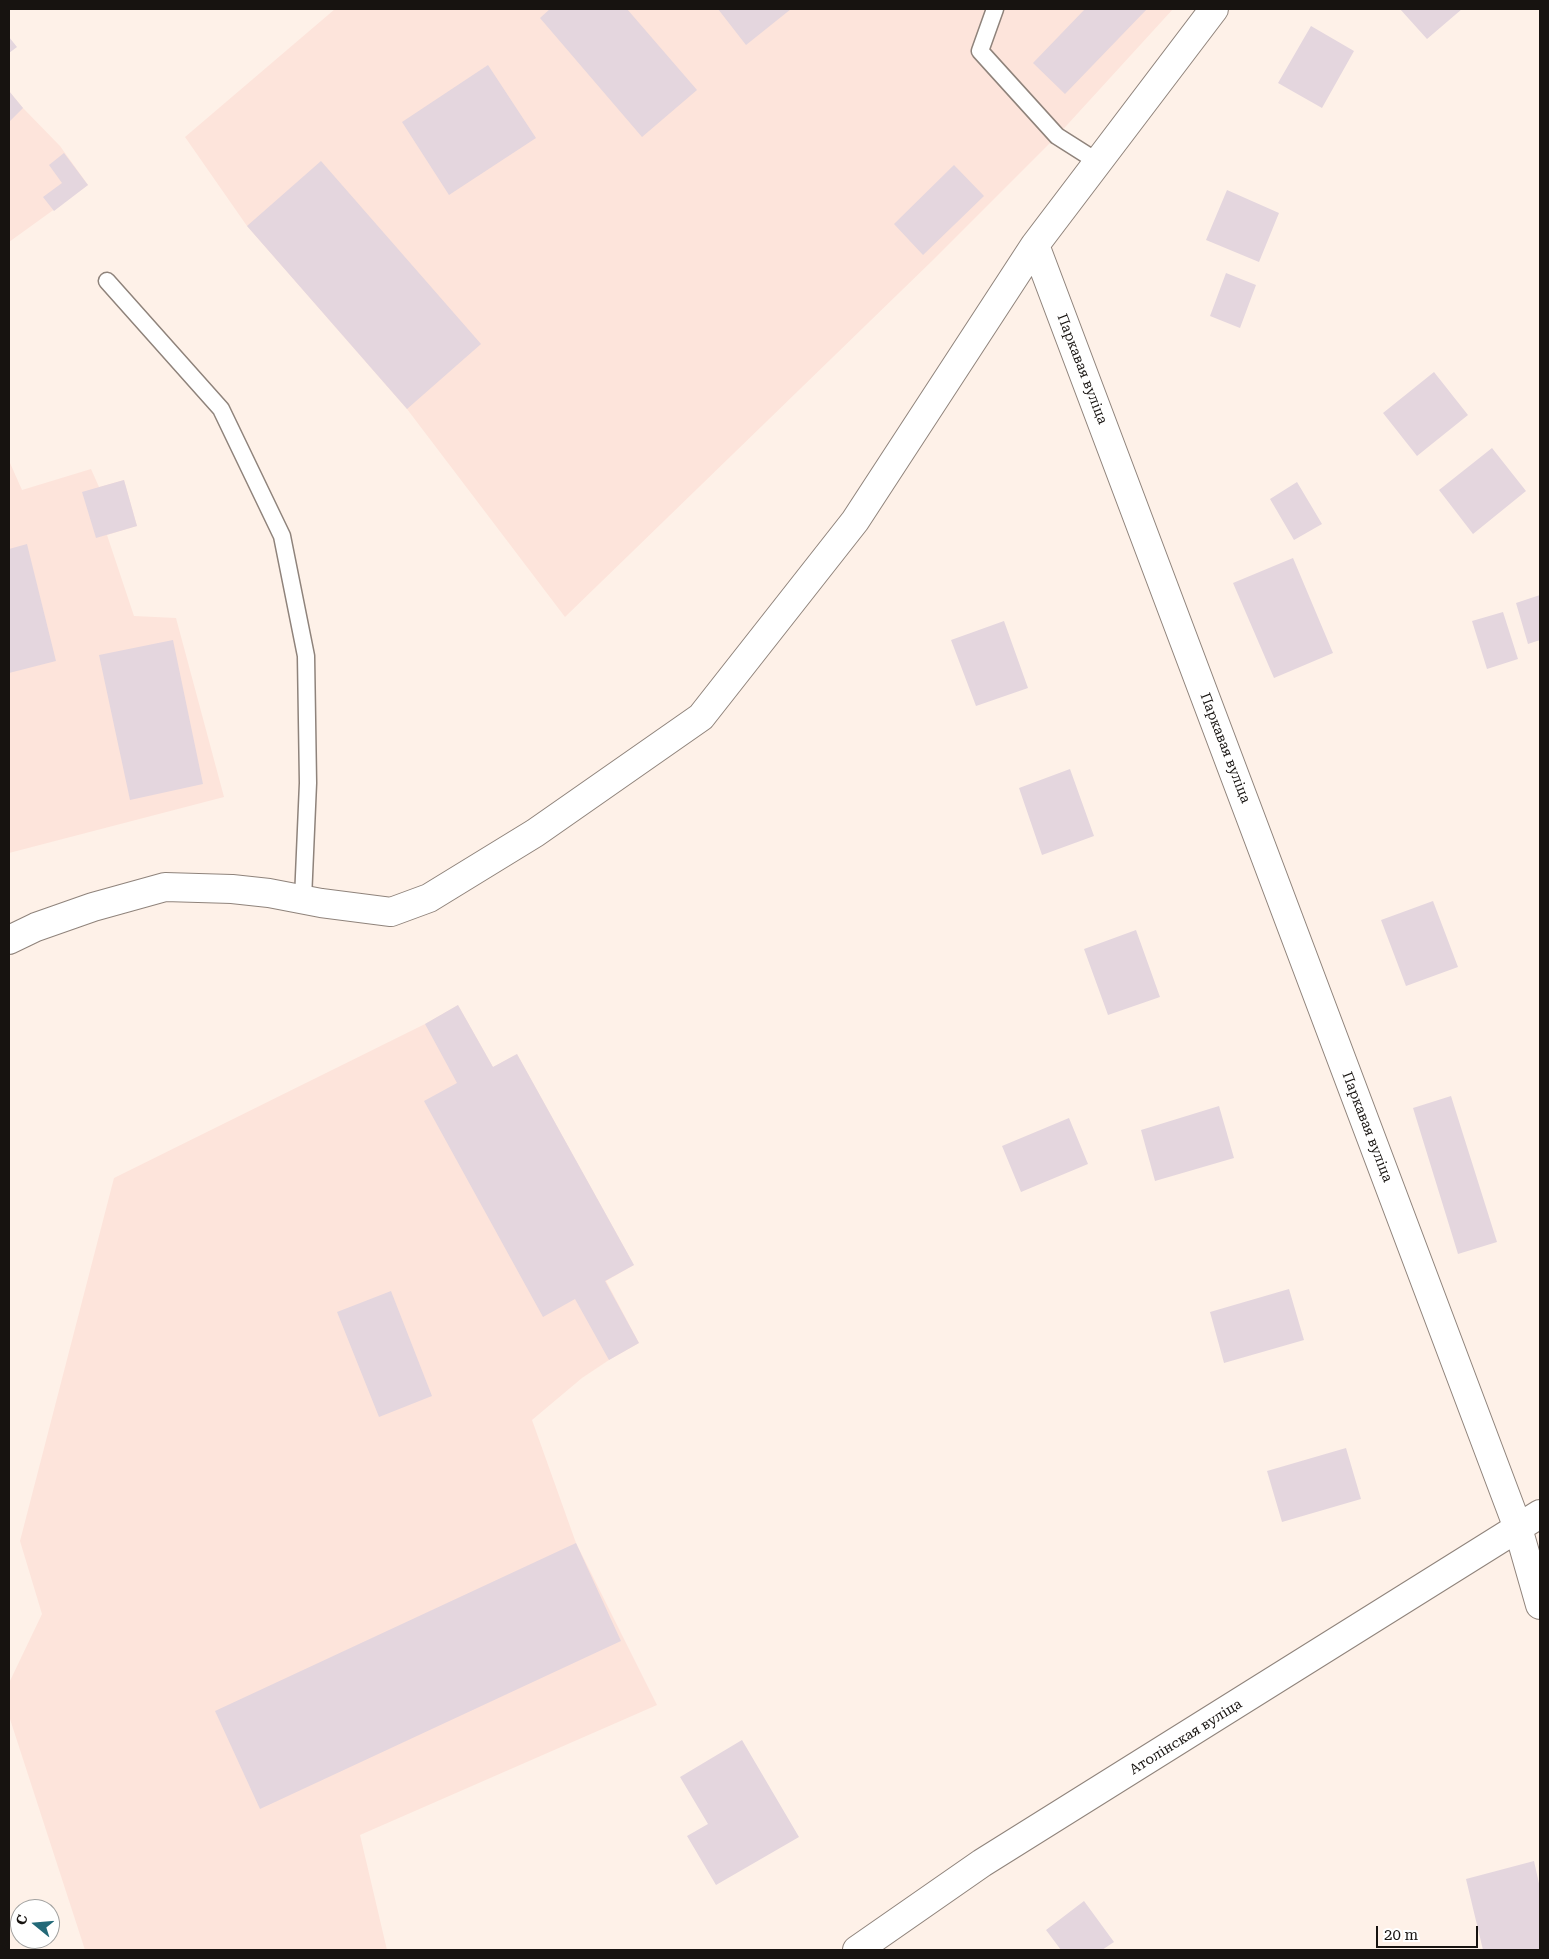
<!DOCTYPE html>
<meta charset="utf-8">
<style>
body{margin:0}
#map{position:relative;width:1549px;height:1959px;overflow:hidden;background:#fef1e8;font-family:"Roboto Serif",serif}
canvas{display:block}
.frame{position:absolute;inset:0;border:10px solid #171310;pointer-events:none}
.north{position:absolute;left:10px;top:1899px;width:50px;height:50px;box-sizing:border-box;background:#fff;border:1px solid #a2a19f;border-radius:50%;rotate:287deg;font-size:14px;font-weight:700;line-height:20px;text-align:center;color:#171310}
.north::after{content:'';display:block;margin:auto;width:18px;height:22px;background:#236978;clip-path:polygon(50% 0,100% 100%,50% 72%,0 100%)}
.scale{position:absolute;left:1376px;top:1926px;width:102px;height:22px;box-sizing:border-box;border:2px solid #171310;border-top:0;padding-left:6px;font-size:15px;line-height:18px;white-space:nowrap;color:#171310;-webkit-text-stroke:4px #fff;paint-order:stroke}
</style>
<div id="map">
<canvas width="1549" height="1959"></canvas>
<div class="frame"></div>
<div class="north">С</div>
<div class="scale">20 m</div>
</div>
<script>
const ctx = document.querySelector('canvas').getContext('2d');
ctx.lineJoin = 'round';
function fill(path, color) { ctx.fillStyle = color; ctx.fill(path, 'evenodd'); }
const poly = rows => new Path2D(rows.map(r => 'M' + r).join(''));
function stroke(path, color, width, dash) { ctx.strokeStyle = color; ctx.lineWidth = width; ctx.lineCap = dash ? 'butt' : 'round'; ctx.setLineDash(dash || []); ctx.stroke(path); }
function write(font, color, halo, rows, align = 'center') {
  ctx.font = font + ' "Roboto Serif",serif'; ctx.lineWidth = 5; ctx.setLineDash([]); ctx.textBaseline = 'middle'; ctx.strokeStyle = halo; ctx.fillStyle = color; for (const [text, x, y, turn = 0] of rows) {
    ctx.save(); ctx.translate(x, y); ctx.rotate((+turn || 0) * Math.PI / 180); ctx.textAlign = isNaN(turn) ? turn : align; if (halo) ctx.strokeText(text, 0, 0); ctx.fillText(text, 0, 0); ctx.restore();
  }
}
fill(poly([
 [335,9,1173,9,1057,136,933,260,565,617,407,409,247,226,185,137],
 [9,91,23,108,60,146,88,185,9,242],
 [10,463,22,490,91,469,99,487,124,480,137,526,107,535,134,616,176,618,224,797,9,853,9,464],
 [458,1005,493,1067,517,1054,634,1265,606,1281,639,1343,609,1360,582,1378,532,1420,576,1543,657,1705,360,1835,387,1950,85,1950,9,1716,9,1683,42,1614,20,1541,114,1178,425,1024]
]), '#fde4db');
fill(poly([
 [550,9,627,9,697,90,642,137,540,18],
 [718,9,791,9,746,45],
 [1085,9,1147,9,1065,94,1033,63],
 [1400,9,1462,9,1427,39],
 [1311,26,1354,51,1322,108,1278,83],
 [9,37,17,47,9,53],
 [488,65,536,138,449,195,402,122],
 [9,91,23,108,9,122],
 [64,153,88,185,54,211,43,197,62,183,49,165],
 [321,161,481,344,407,409,247,226],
 [954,165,984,196,923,255,894,224],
 [1227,190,1279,213,1259,262,1206,240],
 [1226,273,1256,285,1240,328,1210,316],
 [1434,372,1468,415,1417,456,1383,413],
 [1492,448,1526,491,1473,534,1439,490],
 [124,480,137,526,96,538,82,492],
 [1297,482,1322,524,1294,540,1270,499],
 [27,544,56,661,9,673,9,549],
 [1293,558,1333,653,1274,678,1233,583],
 [1540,595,1540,640,1528,644,1516,603],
 [1503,612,1518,659,1487,669,1472,621],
 [1004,621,1028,688,976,706,951,640],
 [173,640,203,784,130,800,99,655],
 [1070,769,1094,836,1042,855,1019,788],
 [1433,901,1458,967,1406,986,1381,920],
 [1136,930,1160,997,1108,1015,1084,949],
 [458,1005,493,1067,517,1054,634,1265,605,1281,639,1343,609,1360,575,1299,543,1317,424,1101,457,1083,425,1024],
 [1451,1096,1497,1242,1458,1254,1413,1108],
 [1219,1106,1234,1158,1155,1181,1141,1130],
 [1069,1118,1088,1164,1021,1192,1002,1146],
 [1289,1289,1304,1340,1224,1363,1210,1312],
 [391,1291,432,1396,379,1417,337,1312],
 [1346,1448,1361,1499,1282,1522,1267,1471],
 [576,1543,621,1641,260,1809,215,1711],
 [742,1740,799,1837,716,1885,687,1836,708,1824,680,1777],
 [1534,1861,1540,1888,1540,1950,1483,1950,1466,1879],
 [1084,1901,1114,1942,1102,1950,1061,1950,1046,1930]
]), '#e4d6de');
const service = poly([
 [995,9,980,51,1057,136,1098,162],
 [107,281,221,409,282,536,306,656,308,783,303,899]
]);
const minor = poly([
 [1035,245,1518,1528],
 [9,940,36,927,93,907,165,887,232,889,269,893,321,903,391,912,429,898,535,833,701,717,855,521,1035,245,1214,9]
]);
const tertiary = poly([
 [1518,1528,1540,1605],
 [857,1950,982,1863,1540,1514]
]);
stroke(service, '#8f837b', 19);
stroke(minor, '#8f837b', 30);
stroke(tertiary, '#8f837b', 30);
stroke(service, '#fff', 16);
stroke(minor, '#fff', 28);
stroke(tertiary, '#fff', 28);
write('14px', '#171310', '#fff', [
 ["Паркавая вуліца",1082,369,69],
 ["Паркавая вуліца",1225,748,69],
 ["Паркавая вуліца",1367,1127,69],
 ["Атолінская вуліца",1186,1737,-32]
]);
</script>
